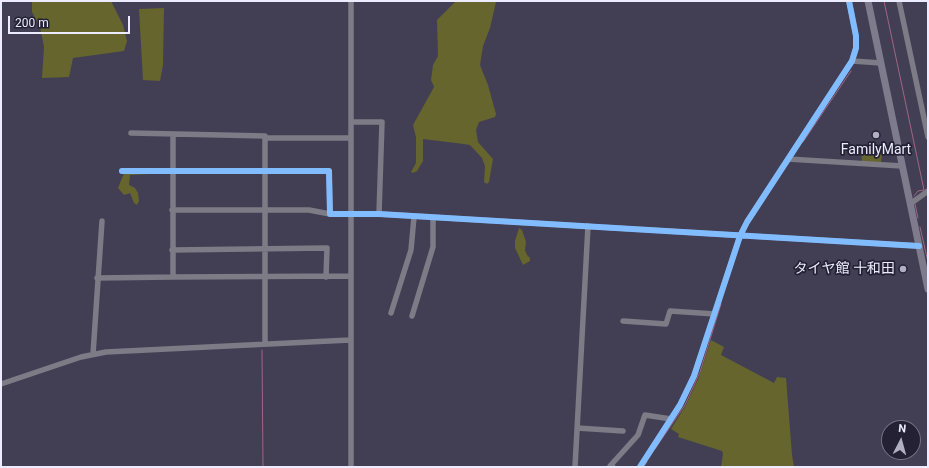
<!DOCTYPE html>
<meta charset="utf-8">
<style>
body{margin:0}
#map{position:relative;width:929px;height:468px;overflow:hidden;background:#423f54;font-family:Roboto,sans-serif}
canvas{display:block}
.frame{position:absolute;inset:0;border:2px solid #edebff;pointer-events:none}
.north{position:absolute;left:881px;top:420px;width:40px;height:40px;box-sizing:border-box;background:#232133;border:1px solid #747285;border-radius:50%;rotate:6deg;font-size:11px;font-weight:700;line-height:16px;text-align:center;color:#edebff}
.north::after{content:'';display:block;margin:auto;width:14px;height:18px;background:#b1afc3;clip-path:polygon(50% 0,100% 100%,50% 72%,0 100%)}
.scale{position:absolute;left:8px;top:16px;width:122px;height:18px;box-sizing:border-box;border:2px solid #edebff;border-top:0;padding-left:5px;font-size:12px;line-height:14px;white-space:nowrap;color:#edebff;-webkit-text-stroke:3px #232133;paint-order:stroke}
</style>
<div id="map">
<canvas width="929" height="468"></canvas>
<div class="frame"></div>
<div class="north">N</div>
<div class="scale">200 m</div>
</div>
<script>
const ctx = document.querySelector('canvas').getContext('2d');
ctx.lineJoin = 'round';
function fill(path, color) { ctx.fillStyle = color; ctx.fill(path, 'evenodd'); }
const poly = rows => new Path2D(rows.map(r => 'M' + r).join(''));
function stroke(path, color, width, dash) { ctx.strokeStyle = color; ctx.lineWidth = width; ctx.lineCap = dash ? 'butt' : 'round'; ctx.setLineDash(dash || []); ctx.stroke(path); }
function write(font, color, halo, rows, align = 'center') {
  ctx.font = font + ' Roboto,"Noto Sans JP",sans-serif'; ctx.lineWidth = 3.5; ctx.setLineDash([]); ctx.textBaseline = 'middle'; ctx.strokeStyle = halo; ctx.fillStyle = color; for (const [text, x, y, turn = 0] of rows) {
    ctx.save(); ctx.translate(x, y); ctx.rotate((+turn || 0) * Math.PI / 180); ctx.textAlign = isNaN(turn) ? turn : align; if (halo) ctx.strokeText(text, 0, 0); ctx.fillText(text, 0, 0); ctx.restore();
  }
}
fill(poly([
 [32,1,111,1,123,25,127,41,124,51,73,58,69,77,42,78,44,47,40,27,32,12],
 [456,1,496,2,490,28,483,46,480,65,488,85,496,114,495,117,479,122,476,130,478,142,493,159,489,182,487,184,484,182,485,166,482,158,470,145,456,143,423,139,423,161,417,171,413,173,411,172,416,163,416,137,413,125,434,87,431,80,433,65,438,56,437,20],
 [164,8,163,65,160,81,143,80,139,9],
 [861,151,882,153,881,164,862,162],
 [124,173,149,173,149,174,130,175,129,185,135,188,138,193,139,201,137,205,134,203,130,193,124,195,118,188],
 [519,228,522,230,526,242,525,250,527,255,530,258,530,261,523,265,515,248,515,241],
 [711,340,724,347,721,355,774,383,777,377,786,378,792,455,794,467,721,467,723,454,722,451,678,437,679,434,671,429,686,405,699,377]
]), '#65652d');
stroke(poly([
 [884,1,924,190,918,191,914,196],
 [803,142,851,71],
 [915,204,918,218],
 [920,227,928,262],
 [262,350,263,467],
 [655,449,685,405,691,392,700,372,721,304],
 [643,467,647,462]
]), '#a06683', 1);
stroke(poly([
 [899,1,928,137],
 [852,61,881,63],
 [351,122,382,122,379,214],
 [131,133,265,136,265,138,350,138],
 [173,135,173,277,350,276],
 [265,138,265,344],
 [788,159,902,166],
 [122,171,329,171,330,214,379,214,919,246],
 [910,204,928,191],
 [172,210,309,210,330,214],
 [172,250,327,248,326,277],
 [97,278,173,277],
 [391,313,411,250,414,217],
 [412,316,433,247,433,218],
 [623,321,666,324,670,311,715,314],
 [93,354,102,221],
 [1,384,81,357,106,352,350,340],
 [577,428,623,431],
 [351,467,351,1],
 [575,467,588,226],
 [613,467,610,466,638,435,645,415,671,419],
 [640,467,680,405,694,376,740,236,747,222,852,61,856,48,856,36,849,1]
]), '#7d7b86', 5.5);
stroke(poly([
 [868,1,928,289]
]), '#7e7b8c', 7);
stroke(poly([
 [122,171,329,171,330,214,379,214,919,246],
 [640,467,680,405,694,376,740,236,747,222,852,61,856,48,856,36,849,1]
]), '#80bcff', 6);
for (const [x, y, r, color] of [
 [876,135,4,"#b1afc3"],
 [903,269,4,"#b1afc3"]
]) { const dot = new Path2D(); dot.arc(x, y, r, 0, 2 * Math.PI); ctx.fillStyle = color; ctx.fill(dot); stroke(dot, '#232133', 1.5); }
write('14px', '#edebff', '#232133', [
 ["FamilyMart",876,150],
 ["タイヤ館 十和田",895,269,"right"]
]);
</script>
